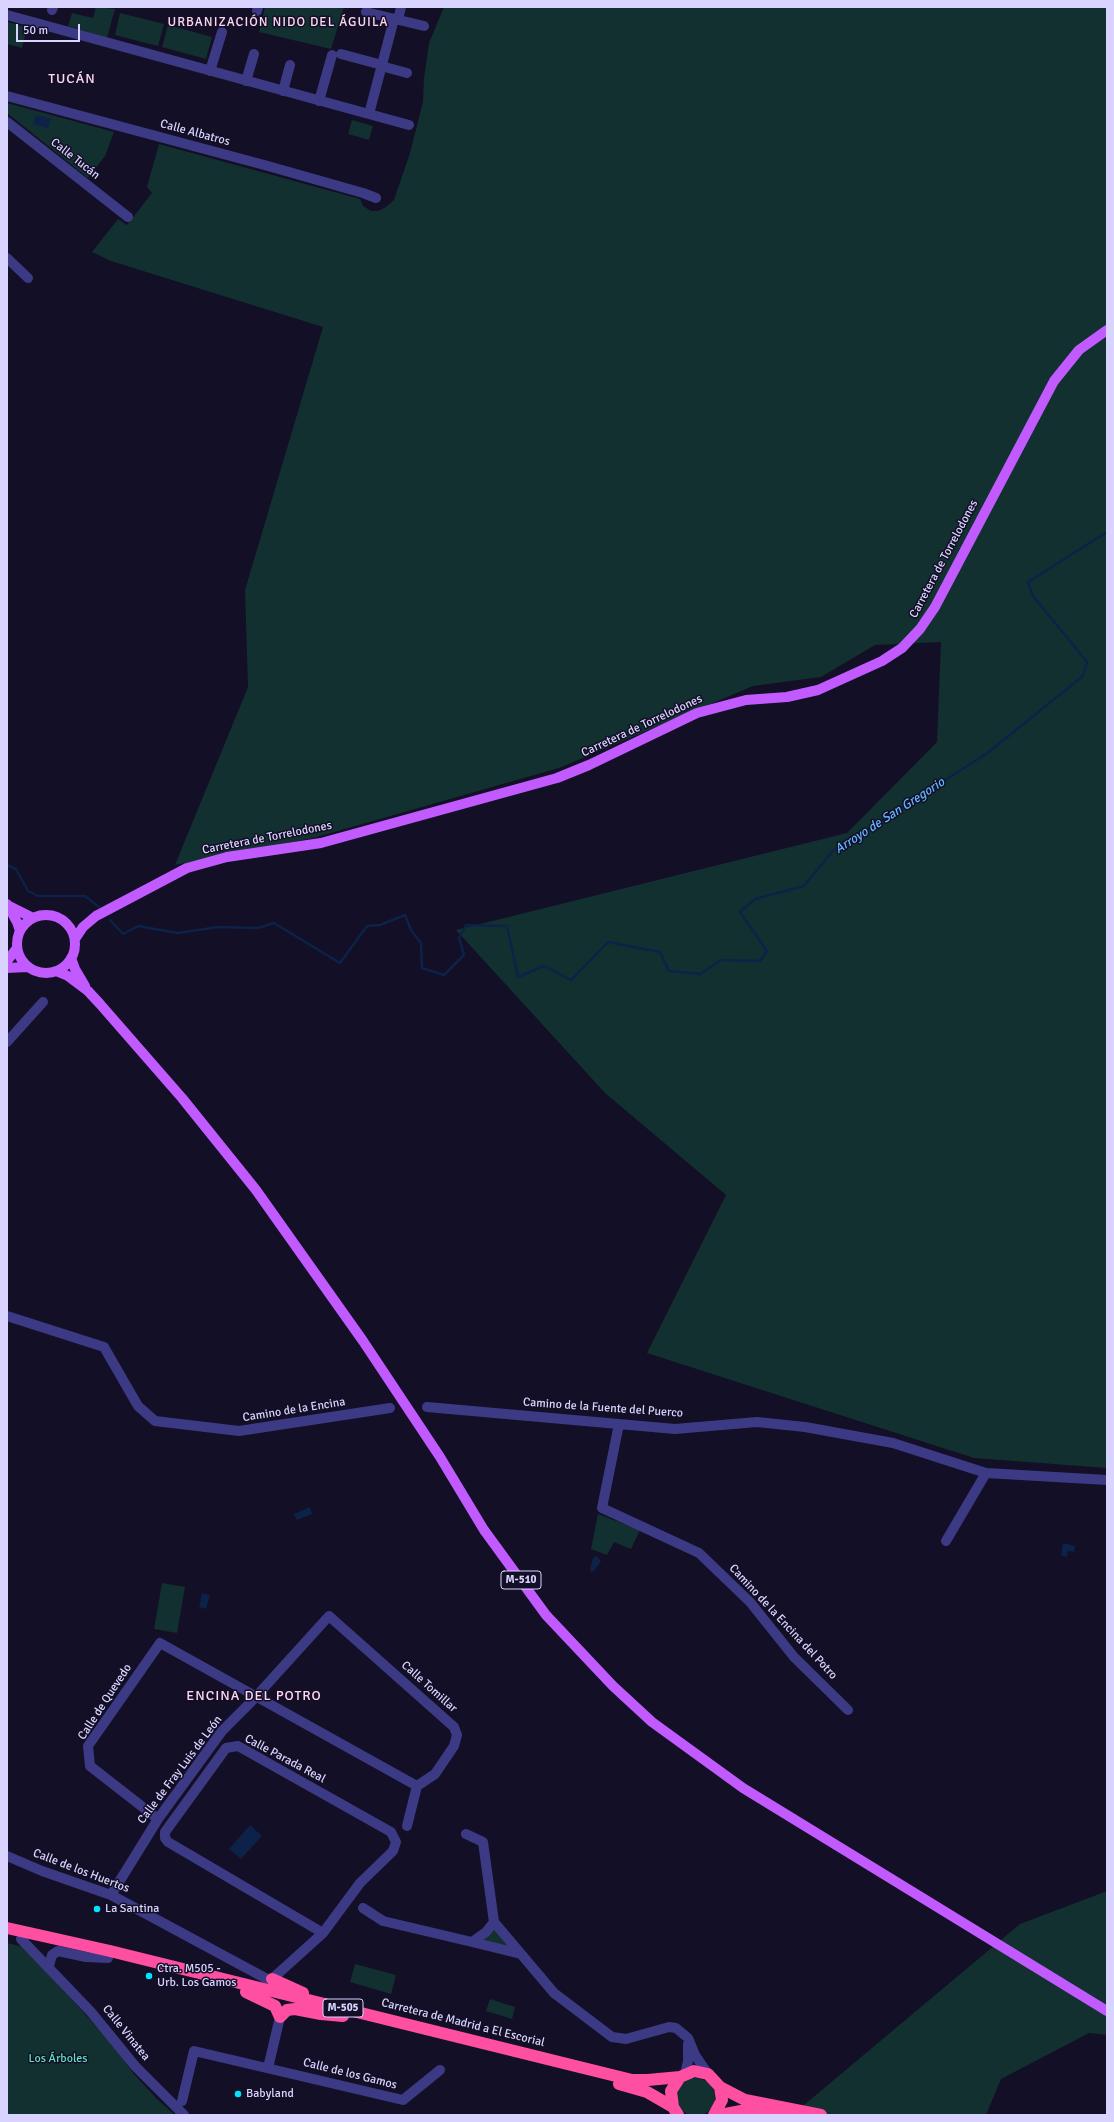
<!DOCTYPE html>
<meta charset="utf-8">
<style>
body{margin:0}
#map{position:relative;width:1114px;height:2122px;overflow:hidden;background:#130f26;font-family:Signika,sans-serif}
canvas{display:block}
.frame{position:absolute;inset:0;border:8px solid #d9d4ff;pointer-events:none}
.scale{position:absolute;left:16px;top:24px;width:64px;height:18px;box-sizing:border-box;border:2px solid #d9d4ff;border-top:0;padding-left:5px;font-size:12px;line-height:14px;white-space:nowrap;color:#d9d4ff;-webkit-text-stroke:3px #130f26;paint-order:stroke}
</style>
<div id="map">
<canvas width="1114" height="2122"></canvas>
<div class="frame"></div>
<div class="scale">50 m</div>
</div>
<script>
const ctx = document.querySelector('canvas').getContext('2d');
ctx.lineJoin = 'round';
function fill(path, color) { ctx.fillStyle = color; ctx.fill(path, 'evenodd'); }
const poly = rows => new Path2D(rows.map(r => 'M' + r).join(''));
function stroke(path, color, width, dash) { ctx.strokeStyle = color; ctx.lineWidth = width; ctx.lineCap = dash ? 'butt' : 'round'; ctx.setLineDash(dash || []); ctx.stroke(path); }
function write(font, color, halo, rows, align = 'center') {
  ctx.font = font + ' Signika,sans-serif'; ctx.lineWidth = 3; ctx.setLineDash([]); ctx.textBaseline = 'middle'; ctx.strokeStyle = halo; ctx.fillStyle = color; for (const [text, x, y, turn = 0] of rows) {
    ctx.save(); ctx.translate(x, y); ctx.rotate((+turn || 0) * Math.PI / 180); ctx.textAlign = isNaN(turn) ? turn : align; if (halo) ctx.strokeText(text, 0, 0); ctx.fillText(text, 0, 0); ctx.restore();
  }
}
fill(poly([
 [96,7,115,9,107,38,68,26,72,13,93,18],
 [265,7,344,7,331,49,259,32],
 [444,7,1107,7,1107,1468,974,1458,647,1353,726,1195,605,1093,456,930,847,833,937,742,941,642,875,645,821,677,753,686,559,768,313,838,175,865,248,687,245,590,323,327,111,261,92,252,118,219,127,225,152,193,147,187,159,144,360,199,363,206,371,211,378,211,386,207,394,200,410,153,423,102,424,78,429,43],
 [120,13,164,24,158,46,115,35],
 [7,22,27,27,22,48,7,44],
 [168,25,212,37,206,59,162,47],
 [7,103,114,132,105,156,88,178,7,113],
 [352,120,373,126,369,140,348,134],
 [598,1514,640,1530,631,1549,614,1542,607,1555,591,1549],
 [162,1583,185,1587,177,1633,154,1629],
 [1107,1891,1107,2035,1089,2033,1001,2079,986,2115,792,2115,1020,1924],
 [494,1928,510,1947,483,1941],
 [7,1943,24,1947,113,2045,133,2073,157,2099,175,2115,7,2115],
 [355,1964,396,1975,391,1994,350,1982],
 [490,1999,515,2007,512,2019,486,2011],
 '677 2097a19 19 0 1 1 38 0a19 19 0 1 1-38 0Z'
]), '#12302f');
fill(poly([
 [36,115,51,119,48,128,33,124],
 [310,1507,312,1514,297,1520,294,1514],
 [1063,1543,1075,1546,1074,1552,1068,1551,1067,1557,1061,1556],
 [597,1556,601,1561,594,1571,591,1572,590,1568,593,1558],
 [202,1593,210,1595,206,1609,199,1607],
 [250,1825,262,1836,241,1859,229,1849]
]), '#0c2248');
stroke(poly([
 [7,865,16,869,28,891,38,896,85,896,99,907],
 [110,920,123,934,138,926,178,933,218,927,258,928,274,923,340,963,367,926,380,925,405,915,411,930,421,943,422,968,444,975,464,955,459,938,466,925,507,926,518,977,544,966,571,980,608,942,660,952,669,971,700,974,721,960,760,961,767,951,740,912,755,899,804,886,832,852,986,754,1083,676,1087,662,1033,596,1028,582,1107,532]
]), '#0c2248', 2.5);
stroke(poly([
 [52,10,53,7],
 [257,11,258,7],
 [366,12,424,26],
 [7,15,409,125],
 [398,20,401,7],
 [341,54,382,65],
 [381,66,407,73],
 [210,71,222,32],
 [246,81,254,54],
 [283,91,290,65],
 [7,96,268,166,363,193,376,198],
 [319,101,332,55],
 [369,114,394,19],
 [7,122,128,217],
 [7,258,28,278],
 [7,1042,43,1002],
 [7,1316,104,1347,138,1406,155,1421,239,1431,390,1408],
 [427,1407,675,1429,757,1422,805,1427,893,1443,986,1473,1107,1480],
 [619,1424,602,1508,699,1553,750,1602,794,1657,848,1710],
 [946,1541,986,1473],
 [158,1819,90,1766,88,1746,160,1643,417,1786],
 [466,1834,483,1842,494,1922,554,1993,612,2037,626,2039,669,2027,676,2028,688,2038,695,2055,708,2074],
 [7,1856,42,1871,111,1895,267,1979,272,1979,323,1933,360,1883,393,1851,396,1842,391,1832,238,1746,226,1748,165,1832,165,1838,168,1842,323,1933],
 [111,1895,158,1819,222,1731,251,1702,329,1616,454,1727,457,1735,454,1746,435,1774,417,1786,407,1826],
 [363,1908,383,1921,472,1942,486,1932,494,1922],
 [21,1939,91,2012,135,2066,184,2115],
 [472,1942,521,1954],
 [49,1966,52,1955,58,1951,86,1957,108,1958],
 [268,2068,280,2017],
 [685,2074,688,2061,688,2044],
 [182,2101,194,2051,403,2100,440,2070]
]), '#3d3a85', 10);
stroke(poly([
 [7,904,17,922,20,931],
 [7,905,33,918],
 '17 944a29 29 0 1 1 58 0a29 29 0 1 1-58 0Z',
 [75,939,83,927,96,916,187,868,227,857,321,843,557,778,589,765,697,713,746,700,787,697,818,690,882,661,902,648,920,629,935,607,1054,381,1079,350,1107,330],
 [71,958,75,969,85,986],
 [7,961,17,948],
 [7,968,27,967],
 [56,971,68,976,88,991,100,1004,182,1098,256,1190,363,1341,440,1457,484,1530,546,1615,613,1686,652,1722,743,1788,1107,2011]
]), '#c25bff', 10);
stroke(poly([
 [7,1928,110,1951,632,2080,648,2080,680,2077],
 [272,1979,303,1993],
 [246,1992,275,2006,280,2017,287,2010,295,2009,321,2014,343,2016],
 [619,2084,647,2092,673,2107],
 [720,2087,745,2100,821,2115],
 [678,2115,673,2107,671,2091,680,2077,694,2071,708,2074,720,2087,722,2100,714,2115],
 [720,2115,741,2111,778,2114]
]), '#ff4fa3', 12);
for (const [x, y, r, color] of [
 [97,1909,4,"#00e5ff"],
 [149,1976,4,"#00e5ff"],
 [238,2094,4,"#00e5ff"]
]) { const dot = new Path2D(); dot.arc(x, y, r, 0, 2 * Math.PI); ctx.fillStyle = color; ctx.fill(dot); stroke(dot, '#130f26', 1.5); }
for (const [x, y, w] of [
 [521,1580,40],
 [343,2008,40]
]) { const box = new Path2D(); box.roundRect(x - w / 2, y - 9, w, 18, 3); ctx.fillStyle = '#130f26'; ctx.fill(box); stroke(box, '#d9d4ff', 1); }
write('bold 11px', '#d9d4ff', null, [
 ["M-510",521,1580],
 ["M-505",343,2008]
]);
write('12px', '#d9d4ff', '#130f26', [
 ["Calle Albatros",195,133,15],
 ["Calle Tucán",75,159,38],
 ["Carretera de Torrelodones",944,559,-62],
 ["Carretera de Torrelodones",642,726,-25],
 ["Carretera de Torrelodones",267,838,-11],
 ["Camino de la Fuente del Puerco",603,1408,4],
 ["Camino de la Encina",294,1410,-9],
 ["Camino de la Encina del Potro",783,1622,47],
 ["Calle Tomillar",429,1687,42],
 ["Calle de Quevedo",105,1702,-57],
 ["Calle Parada Real",285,1759,28],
 ["Calle de Fray Luis de León",180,1770,-53],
 ["Calle de los Huertos",81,1871,21],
 ["Carretera de Madrid a El Escorial",463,2023,14],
 ["Calle Vinatea",126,2033,51],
 ["Calle de los Gamos",350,2074,14]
]);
write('12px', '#d9d4ff', '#130f26', [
 ["La Santina",105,1909],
 ["Ctra. M505 -",157,1969],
 ["Urb. Los Gamos",157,1983],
 ["Babyland",246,2094]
], 'left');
write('12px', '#5fe0c0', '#130f26', [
 ["Los Árboles",58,2059]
]);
ctx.letterSpacing = '1px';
write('13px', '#ffd6f0', '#130f26', [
 ["URBANIZACIÓN NIDO DEL ÁGUILA",278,23]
]);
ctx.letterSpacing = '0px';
write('italic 13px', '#62b6ff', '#130f26', [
 ["Arroyo de San Gregorio",890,816,-33]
]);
ctx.letterSpacing = '1px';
write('14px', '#ffd6f0', '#130f26', [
 ["TUCÁN",72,79],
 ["ENCINA DEL POTRO",254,1696]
]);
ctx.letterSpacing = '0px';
</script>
